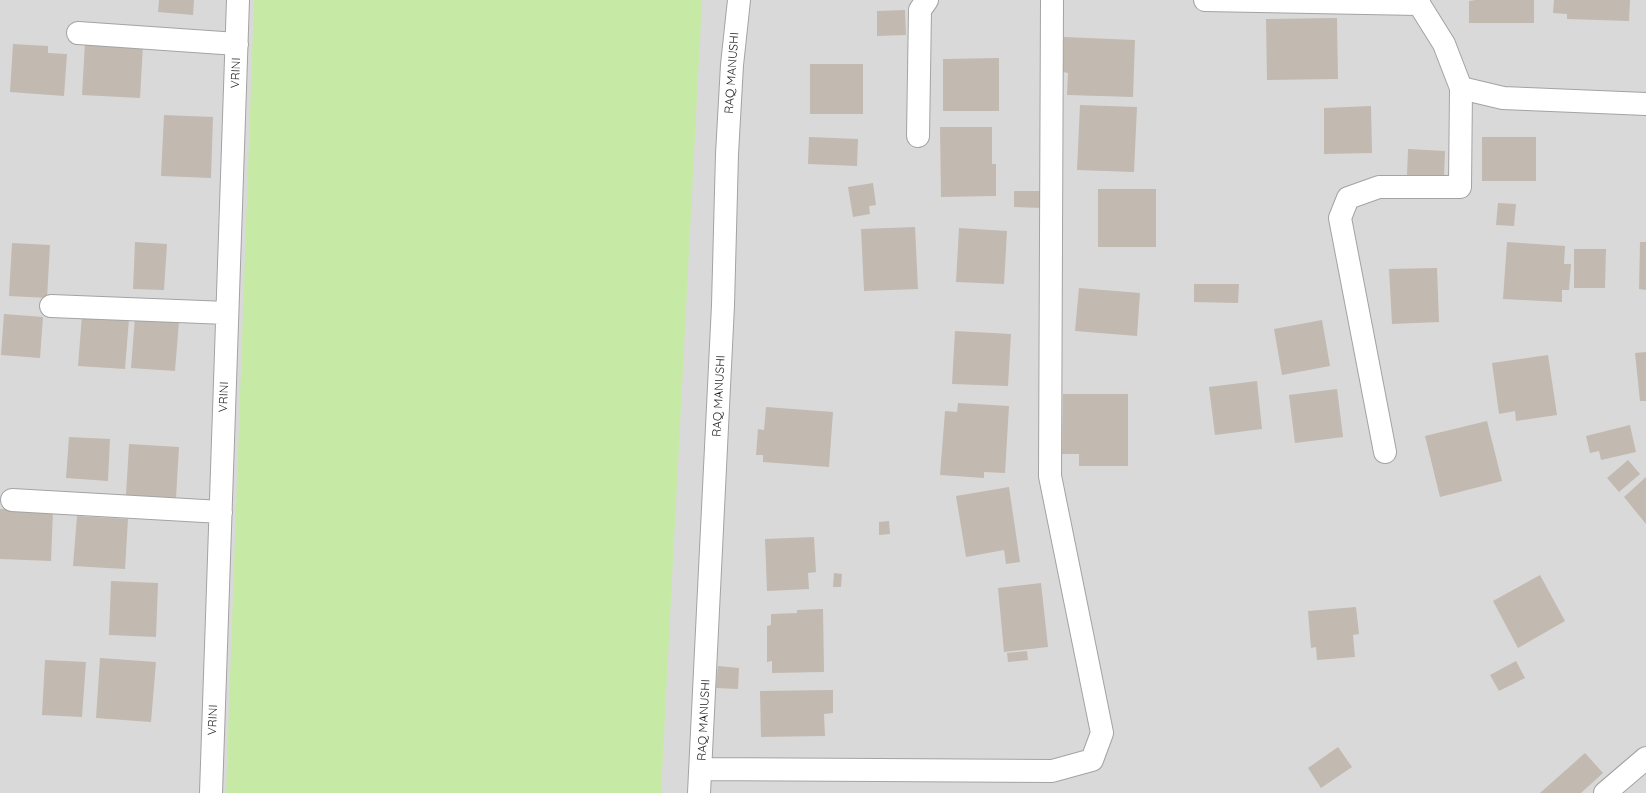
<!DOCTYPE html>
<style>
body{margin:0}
canvas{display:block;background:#eeeae2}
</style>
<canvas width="1646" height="793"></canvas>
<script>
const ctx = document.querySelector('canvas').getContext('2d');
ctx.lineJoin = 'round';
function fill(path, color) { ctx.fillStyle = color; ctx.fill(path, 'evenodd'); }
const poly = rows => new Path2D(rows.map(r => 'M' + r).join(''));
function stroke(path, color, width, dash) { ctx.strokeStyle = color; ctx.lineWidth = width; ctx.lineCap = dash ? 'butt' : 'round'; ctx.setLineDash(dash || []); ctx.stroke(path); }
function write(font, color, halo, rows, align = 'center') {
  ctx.font = font + ' Quicksand,sans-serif'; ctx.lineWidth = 3; ctx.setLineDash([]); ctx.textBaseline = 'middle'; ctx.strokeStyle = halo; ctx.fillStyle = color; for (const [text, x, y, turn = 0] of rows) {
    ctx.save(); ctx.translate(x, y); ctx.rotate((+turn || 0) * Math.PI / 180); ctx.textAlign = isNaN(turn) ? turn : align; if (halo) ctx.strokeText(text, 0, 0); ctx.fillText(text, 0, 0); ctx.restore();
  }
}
fill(poly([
 [0,0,1646,0,1646,793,0,793]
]), '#dad9d9');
fill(poly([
 [254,0,702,0,661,793,226,793]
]), '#c6eaa6');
fill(poly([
 [159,0,194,0,193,15,158,12],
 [1476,0,1534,0,1534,23,1469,23,1469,1],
 [1554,0,1630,0,1629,21,1567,19,1567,14,1553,13],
 [905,10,906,35,877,36,877,11],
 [1337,18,1338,79,1267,80,1266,19],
 [1064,37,1135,40,1133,97,1067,95,1068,73,1063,72],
 [85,42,143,45,140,98,82,95],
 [13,44,48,46,48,53,67,54,64,96,10,92],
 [999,58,999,111,943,111,943,59],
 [810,64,863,64,863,114,810,114],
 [1080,105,1137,107,1134,172,1077,170],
 [1371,106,1372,153,1324,154,1324,108],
 [164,115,213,117,211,178,161,176],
 [940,127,992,127,992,164,996,164,996,196,941,197],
 [809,137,858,139,857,166,808,164],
 [1482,137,1536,137,1536,181,1482,181],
 [1408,149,1445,151,1444,178,1407,176],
 [873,183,876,205,869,206,870,214,853,217,848,187],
 [1098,189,1156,189,1156,247,1098,247],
 [1014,191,1041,191,1041,208,1014,207],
 [1498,203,1516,204,1514,226,1496,225],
 [915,227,918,289,864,291,861,229],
 [959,228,1007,231,1004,284,956,282],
 [135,242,167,244,164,290,133,289],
 [1507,242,1565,246,1564,264,1571,264,1569,290,1562,290,1562,302,1503,299],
 [1640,242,1646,242,1646,290,1639,289],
 [12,243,50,245,47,298,9,296],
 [1574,249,1606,249,1605,288,1574,288],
 [1437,268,1439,322,1392,324,1389,269],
 [1194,284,1239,284,1238,303,1194,302],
 [1079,288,1140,293,1137,336,1075,331],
 [4,314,43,317,40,358,1,355],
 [82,315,129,319,125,369,78,366],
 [135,317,179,321,175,371,131,368],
 [1322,320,1330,366,1282,375,1274,329],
 [955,331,1011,334,1008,386,952,384],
 [1646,352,1646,401,1640,401,1635,353],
 [1548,355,1557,415,1516,421,1515,411,1499,414,1492,363],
 [1257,381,1262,429,1215,435,1209,387],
 [1337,389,1343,437,1295,443,1289,395],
 [1063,394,1128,394,1128,466,1079,466,1079,454,1062,454],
 [958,403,1009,406,1005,473,984,472,984,478,940,475,945,411,957,412],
 [766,407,833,412,829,467,763,462,763,455,756,455,758,429,764,430],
 [1487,421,1502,481,1440,497,1425,436],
 [1630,425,1636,452,1601,460,1599,451,1590,453,1586,436],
 [69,437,110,439,108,481,66,478],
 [129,444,179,447,176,498,126,495],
 [1628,460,1640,474,1619,492,1607,478],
 [1646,477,1646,524,1624,497],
 [1009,487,1020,562,1006,564,1004,550,966,557,956,496],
 [0,509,53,511,51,561,0,559],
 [77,516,128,519,125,569,73,566],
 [889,521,890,534,879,535,879,522],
 [814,537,816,572,808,573,809,589,767,591,765,539],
 [834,573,842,574,841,587,833,587],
 [1540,575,1565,621,1518,648,1493,601],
 [111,581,158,583,156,637,109,635],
 [1041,583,1048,647,1004,652,998,588],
 [1356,607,1359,634,1353,635,1355,657,1317,660,1316,647,1311,648,1308,611],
 [823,609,824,672,772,673,772,661,767,662,767,626,771,625,771,614,797,613,797,610],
 [1027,651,1028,660,1008,662,1007,653],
 [100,658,156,662,151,722,96,718],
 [45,660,86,662,82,717,42,715],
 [1516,661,1525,678,1499,691,1490,675],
 [718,666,739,668,738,689,716,688],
 [833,690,833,713,824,714,825,736,761,737,760,691],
 [1338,747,1352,767,1321,788,1308,768],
 [1585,753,1603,773,1581,793,1540,793]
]), '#c2b9b1');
const minor = poly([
 [1205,0,1419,4],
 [78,33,237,44],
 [1461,88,1503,98,1646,104],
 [918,136,920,10,927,0],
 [51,306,227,313],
 [1385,452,1340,218,1348,198,1379,187,1460,187,1461,88,1444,44,1419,4,1419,0],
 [12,500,221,512],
 [701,769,1052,771,1092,760,1102,733,1050,476,1052,0],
 [211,793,238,0],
 [699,793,723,305,727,154,732,65,739,0]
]);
const tertiary = poly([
 [1605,793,1646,758]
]);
stroke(minor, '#a3a3a3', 24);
stroke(tertiary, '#a3a3a3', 24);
stroke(minor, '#fff', 22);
stroke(tertiary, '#fff', 22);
write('12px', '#1c1c1c', '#fff', [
 ["VRINI",236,73,-88],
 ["RAQ MANUSHI",732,73,-86],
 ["RAQ MANUSHI",719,396,-87],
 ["VRINI",224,397,-88],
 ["VRINI",213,720,-88],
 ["RAQ MANUSHI",704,720,-87]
]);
</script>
